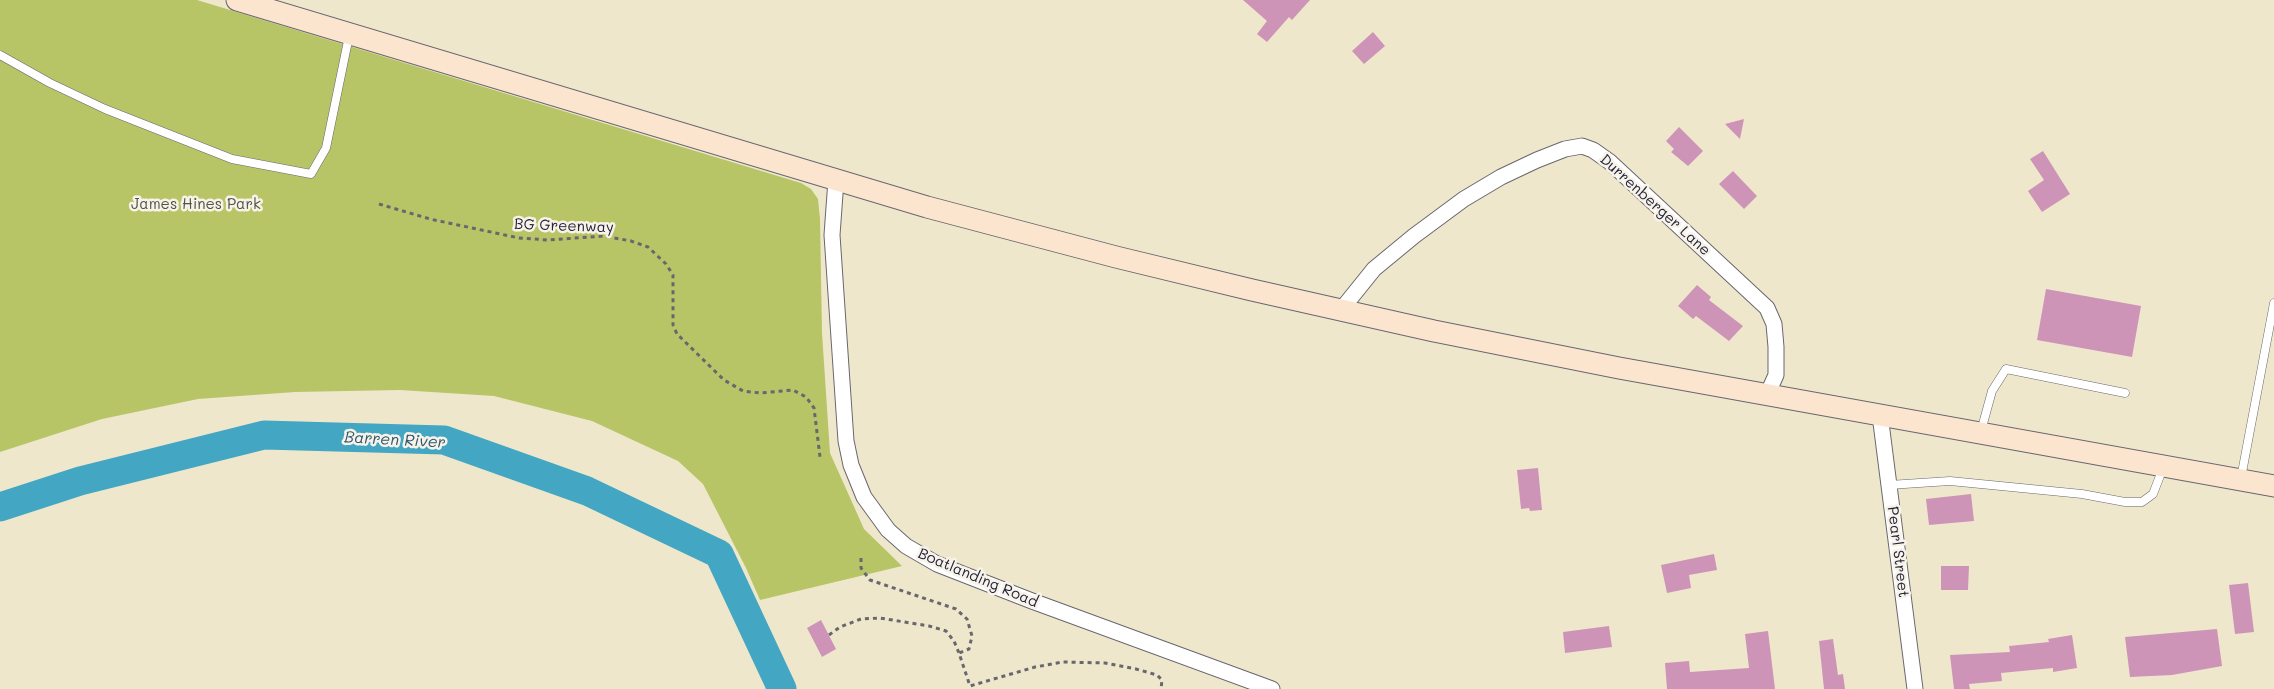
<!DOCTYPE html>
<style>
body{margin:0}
canvas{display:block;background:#eee7cc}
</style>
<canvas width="2274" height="689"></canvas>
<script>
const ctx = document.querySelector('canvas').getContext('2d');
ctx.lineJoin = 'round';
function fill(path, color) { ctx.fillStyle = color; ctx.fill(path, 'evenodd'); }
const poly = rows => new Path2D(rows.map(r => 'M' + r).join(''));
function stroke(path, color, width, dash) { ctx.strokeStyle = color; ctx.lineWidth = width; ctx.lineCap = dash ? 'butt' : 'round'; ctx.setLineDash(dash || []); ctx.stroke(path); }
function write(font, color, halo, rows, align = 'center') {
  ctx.font = font + ' Mali,sans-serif'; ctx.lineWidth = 5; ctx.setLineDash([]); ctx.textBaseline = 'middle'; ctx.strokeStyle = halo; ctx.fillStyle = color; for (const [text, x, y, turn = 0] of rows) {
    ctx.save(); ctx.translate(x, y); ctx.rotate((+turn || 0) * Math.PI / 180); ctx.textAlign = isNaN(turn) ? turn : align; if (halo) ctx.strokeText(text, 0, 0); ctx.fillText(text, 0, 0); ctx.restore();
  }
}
fill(poly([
 [0,0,197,0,801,183,811,189,818,199,820,219,822,333,830,453,864,529,902,566,760,600,746,568,703,484,678,461,592,421,494,396,400,390,295,392,198,399,102,419,0,452]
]), '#b8c567');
stroke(poly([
 [0,507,80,481,264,435,444,440,587,491,719,554,782,689]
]), '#43a7c3', 29);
fill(poly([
 [1243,0,1310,0,1292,20,1289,17,1267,42,1257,34,1267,21],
 [1373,32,1385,46,1364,64,1352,51],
 [1744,119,1740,139,1725,124],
 [1679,127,1703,151,1688,166,1671,152,1674,149,1666,141],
 [2043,151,2070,194,2042,212,2028,191,2044,180,2030,159],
 [1733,171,1757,196,1744,209,1719,184],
 [1697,285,1711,297,1709,300,1743,326,1729,341,1696,316,1693,319,1678,306],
 [2046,289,2141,306,2132,357,2037,340],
 [1538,468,1542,510,1530,511,1529,508,1521,509,1517,470],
 [1971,494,1974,521,1929,525,1926,499],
 [1714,554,1717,570,1689,575,1691,588,1667,593,1661,565],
 [1941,566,1969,566,1968,590,1941,590],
 [2248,583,2254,632,2235,634,2229,585],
 [821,620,836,649,822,657,807,628],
 [1609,626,1612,647,1565,653,1563,632],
 [2217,629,2222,666,2172,675,2130,677,2125,637],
 [1768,631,1775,689,1667,689,1665,663,1689,661,1690,672,1749,668,1745,634],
 [2072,635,2077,668,2053,672,2053,668,2001,673,2002,681,1969,684,1970,689,1954,689,1950,655,2010,652,2009,646,2049,642,2048,639],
 [1833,639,1838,675,1843,674,1845,689,1824,689,1819,641]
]), '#ce94b8');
const lane = poly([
 [0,55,50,83,105,109,232,159,311,174,326,148,349,36],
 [1981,431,1992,391,2006,369,2125,393],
 [2241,478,2274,303],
 [1889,485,1950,481,2082,494,2125,502,2142,502,2153,494,2163,468]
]);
const street = poly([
 [836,180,832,235,846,441,851,465,864,497,888,530,906,546,937,564,1032,601,1272,689],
 [1341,310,1374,269,1414,236,1464,199,1501,177,1537,160,1565,149,1582,146,1593,150,1610,162,1767,308,1774,324,1776,347,1776,375,1767,395],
 [1880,415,1915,689]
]);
const secondary = poly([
 [237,0,927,207,1116,257,1252,290,1434,331,1619,368,2274,486]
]);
stroke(lane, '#69676e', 9);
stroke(street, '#69676e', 17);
stroke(secondary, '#69676e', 23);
stroke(poly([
 [379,204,430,219,519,238,548,240,604,236,631,241,648,247,666,264,673,275,673,325,677,334,724,380,743,391,760,393,793,390,806,397,814,408,820,457],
 [861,558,861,568,870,580,956,609,967,619,972,636,969,649,959,653,970,686,1035,667,1063,662,1105,663,1136,669,1157,675,1162,680,1161,689],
 [829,635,840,627,861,619,880,618,929,626,946,631,954,641,959,653]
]), '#69676e', 3, [4, 4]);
stroke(lane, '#fff', 8);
stroke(street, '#fff', 15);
stroke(secondary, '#fce5cf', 21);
write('15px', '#4f5348', '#f7f3e8', [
 ["James Hines Park",196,204]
]);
write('15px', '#22223b', '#f7f3e8', [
 ["Durrenberger Lane",1655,205,42],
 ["BG Greenway",564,226,2],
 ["Pearl Street",1898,552,83],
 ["Boatlanding Road",978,578,23]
]);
write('italic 16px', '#2f5771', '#f7f3e8', [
 ["Barren River",395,440,3]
]);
</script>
